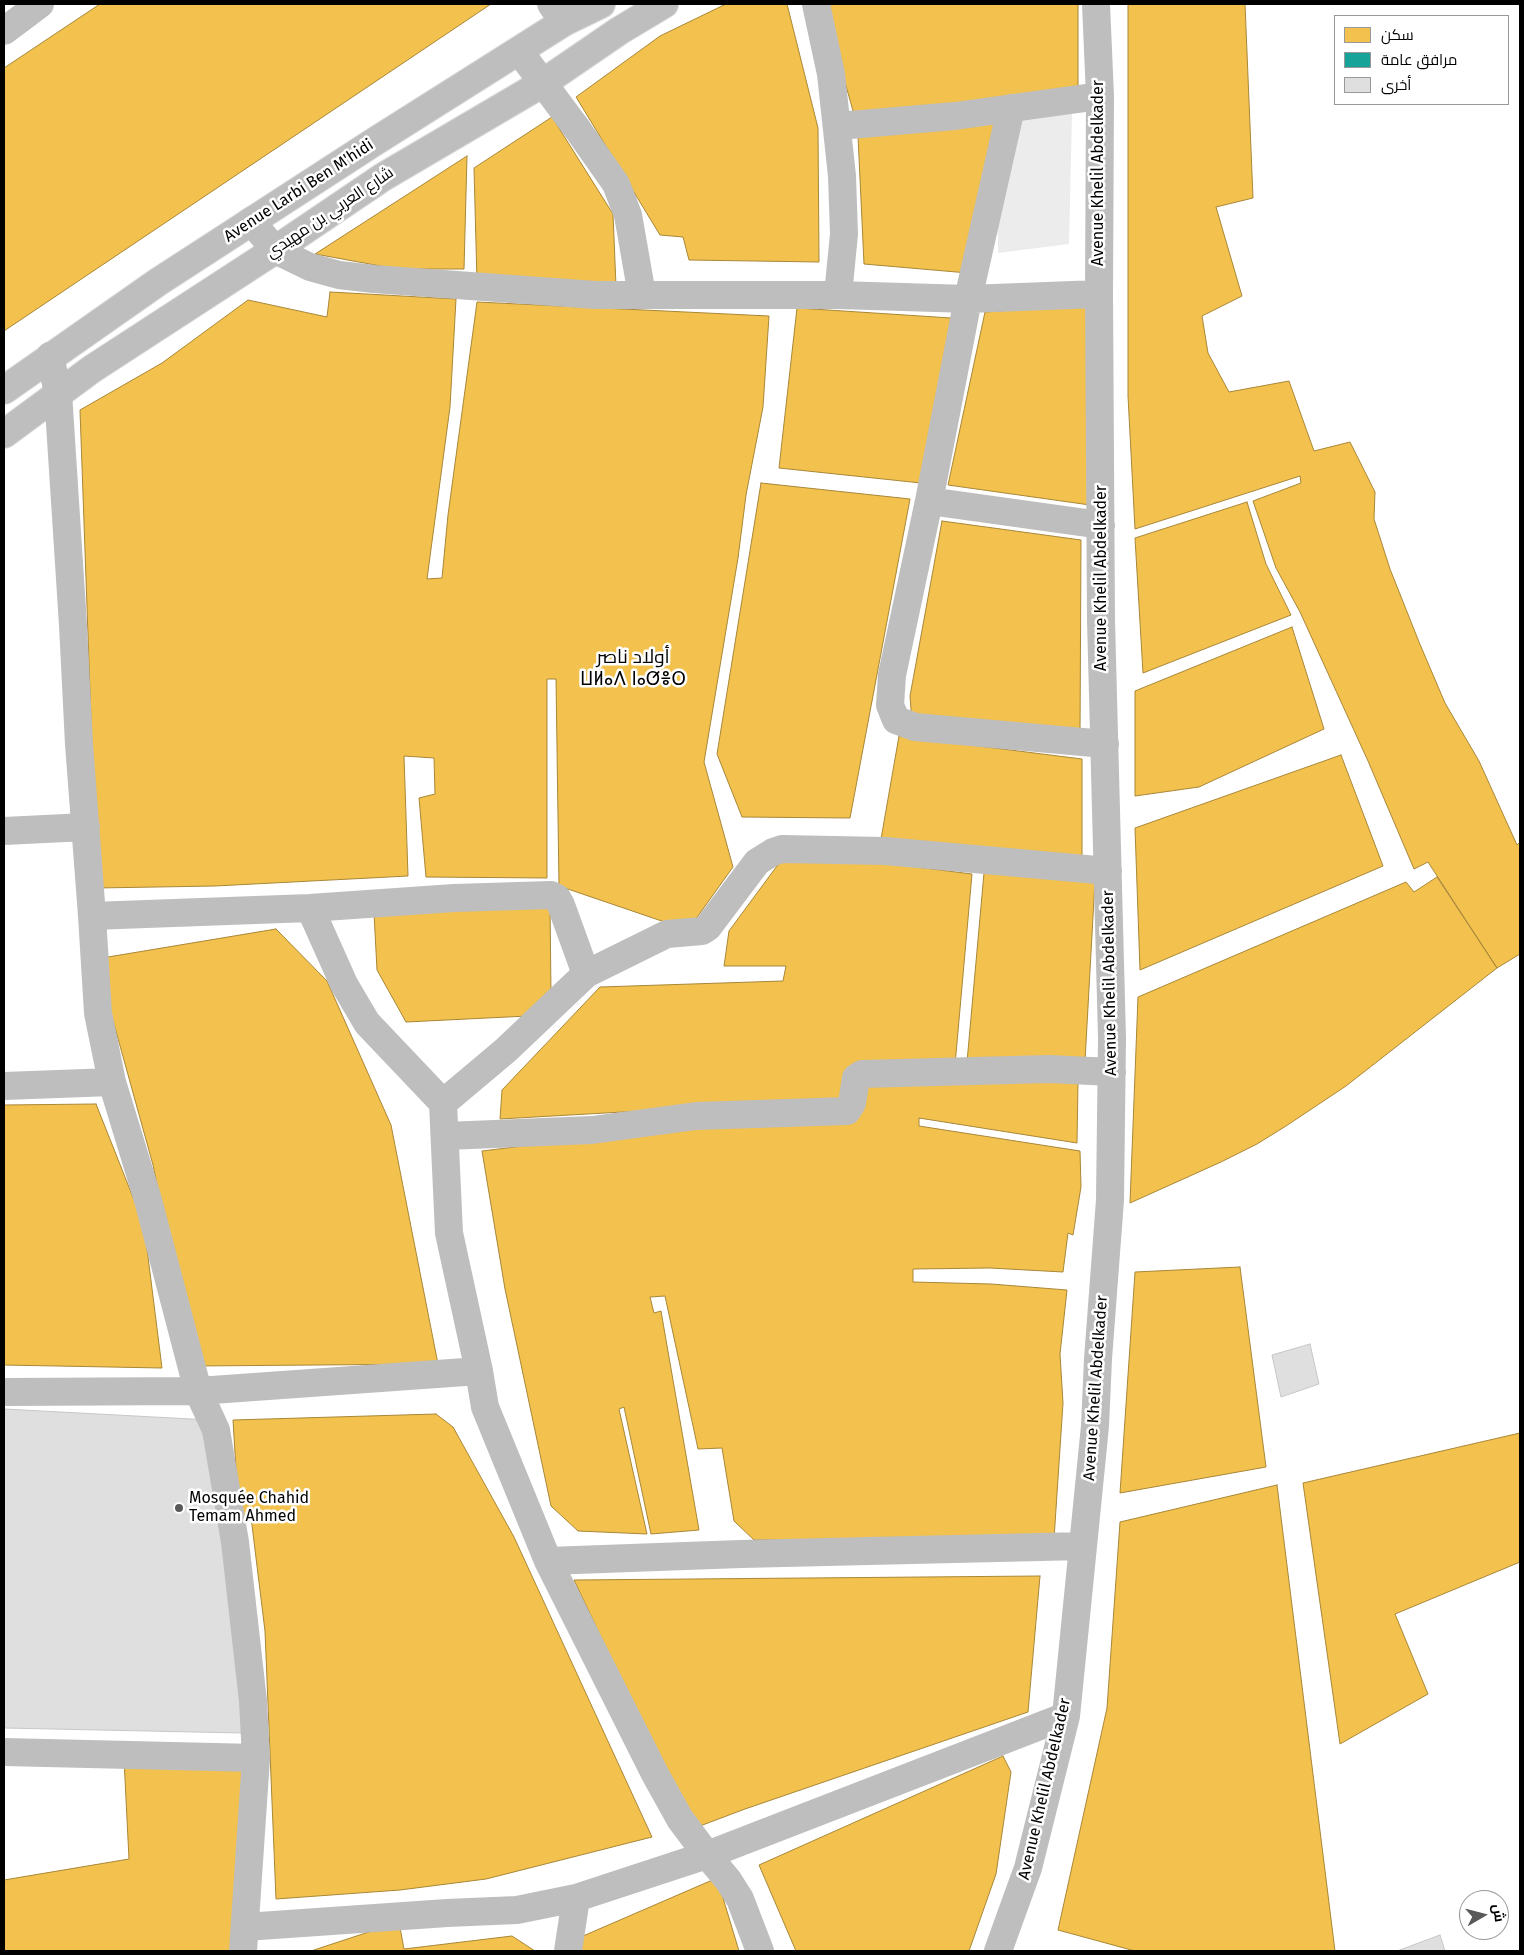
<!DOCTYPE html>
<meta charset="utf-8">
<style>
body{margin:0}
#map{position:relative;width:1524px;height:1955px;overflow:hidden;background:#fff;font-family:"Fira Sans",Cairo,sans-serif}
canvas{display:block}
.frame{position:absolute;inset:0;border:5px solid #000;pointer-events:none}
.legend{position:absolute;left:1334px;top:15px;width:175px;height:90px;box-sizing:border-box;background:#fff;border:1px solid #999;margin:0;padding:6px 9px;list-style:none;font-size:15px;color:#000}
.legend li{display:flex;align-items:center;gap:10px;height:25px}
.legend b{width:25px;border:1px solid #999}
.north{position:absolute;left:1459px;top:1890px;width:50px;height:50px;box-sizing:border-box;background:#fff;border:1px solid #999;border-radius:50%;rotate:82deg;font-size:14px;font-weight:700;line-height:20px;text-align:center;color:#000}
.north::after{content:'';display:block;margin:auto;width:18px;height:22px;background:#595959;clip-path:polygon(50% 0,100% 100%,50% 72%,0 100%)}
</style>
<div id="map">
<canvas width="1524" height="1955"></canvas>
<div class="frame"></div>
<ul class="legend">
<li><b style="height:14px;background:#f2c14e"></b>سكن</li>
<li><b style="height:14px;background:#17a398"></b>مرافق عامة</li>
<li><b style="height:14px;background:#dfdfdf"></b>أخرى</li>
</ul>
<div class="north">ش</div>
</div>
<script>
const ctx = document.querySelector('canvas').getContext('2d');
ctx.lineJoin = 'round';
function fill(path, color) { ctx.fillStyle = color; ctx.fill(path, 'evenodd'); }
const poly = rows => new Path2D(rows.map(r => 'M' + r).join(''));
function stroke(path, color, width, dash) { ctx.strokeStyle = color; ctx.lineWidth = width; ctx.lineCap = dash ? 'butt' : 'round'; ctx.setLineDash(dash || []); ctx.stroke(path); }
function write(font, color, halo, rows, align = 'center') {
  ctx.font = font + ' "Fira Sans",Cairo,"Noto Sans Tifinagh",sans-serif'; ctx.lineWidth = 5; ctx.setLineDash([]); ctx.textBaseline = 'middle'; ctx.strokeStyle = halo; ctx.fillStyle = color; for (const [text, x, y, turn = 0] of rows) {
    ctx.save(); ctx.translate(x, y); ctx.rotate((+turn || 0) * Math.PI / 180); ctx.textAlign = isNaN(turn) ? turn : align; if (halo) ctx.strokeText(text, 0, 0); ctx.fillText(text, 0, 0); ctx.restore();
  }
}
fill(poly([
 [1072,114,1069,244,998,253,998,223,1019,117]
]), '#ececec');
const homes = poly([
 [100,4,491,4,4,331,4,68,100,4],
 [726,4,787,4,818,128,819,262,689,260,683,237,660,235,576,97,660,36,726,4],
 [823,4,1078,4,1078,91,855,118,823,4],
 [1128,4,1245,4,1253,198,1216,207,1242,296,1202,316,1208,353,1229,392,1289,381,1314,451,1350,442,1375,492,1374,519,1390,569,1419,642,1445,703,1479,761,1517,845,1520,842,1520,954,1497,968,1428,862,1414,869,1368,761,1300,612,1276,568,1253,501,1301,483,1300,476,1135,529,1128,396,1128,4],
 [552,117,613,214,616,286,477,282,474,168,552,117],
 [998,118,968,273,864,264,858,136,998,118],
 [467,156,464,269,397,269,315,254,467,156],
 [330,292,456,299,450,407,427,579,442,578,448,515,477,302,769,316,763,407,746,495,738,558,704,762,733,867,688,930,559,886,556,679,547,679,547,878,426,877,419,798,435,794,434,758,404,756,408,876,215,886,97,888,80,410,162,363,248,300,327,317,330,292],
 [1087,305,1090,505,948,485,985,312,1087,305],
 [797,308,951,318,921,483,779,468,797,308],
 [761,483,910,499,850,818,742,817,717,754,761,483],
 [1247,502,1266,564,1291,615,1143,673,1135,538,1247,502],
 [942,521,1081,540,1080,735,912,722,910,696,942,521],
 [1292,627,1324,729,1199,787,1135,796,1135,691,1292,627],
 [899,736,1082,759,1082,858,881,839,899,736],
 [1341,755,1383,866,1140,970,1135,828,1341,755],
 [788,851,972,874,955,1065,851,1066,849,1105,640,1111,500,1119,502,1090,600,987,783,981,786,966,724,966,729,931,788,851],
 [984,873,1095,880,1085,1061,967,1062,984,873],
 [1437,877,1497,968,1346,1086,1286,1126,1257,1144,1221,1162,1130,1203,1138,997,1406,882,1414,892,1437,877],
 [550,904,551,994,528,1016,406,1022,377,970,374,913,550,904],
 [276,929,327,981,391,1125,438,1364,195,1366,153,1165,96,959,276,929],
 [859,1081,1078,1081,1077,1143,919,1118,919,1126,1080,1151,1081,1187,1073,1235,1068,1233,1063,1272,990,1268,913,1269,913,1282,991,1284,1067,1290,1060,1354,1063,1403,1054,1539,754,1540,734,1521,722,1448,698,1449,665,1296,650,1297,654,1313,661,1311,699,1530,651,1534,624,1407,619,1409,647,1534,578,1531,551,1506,505,1289,482,1151,662,1129,853,1120,859,1081],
 [96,1104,144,1225,162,1368,4,1365,4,1105,96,1104],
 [1240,1267,1266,1467,1120,1493,1135,1272,1240,1267],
 [436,1414,453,1427,514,1537,652,1837,486,1879,400,1890,276,1899,265,1631,251,1517,239,1519,233,1420,436,1414],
 [1520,1433,1520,1562,1395,1614,1428,1694,1340,1744,1303,1483,1520,1433],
 [1277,1485,1335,1951,1135,1951,1058,1930,1107,1708,1120,1522,1277,1485],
 [1040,1576,1028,1712,745,1809,692,1829,574,1580,1040,1576],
 [1003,1756,1011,1772,996,1874,969,1951,796,1951,759,1865,1003,1756],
 [124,1759,245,1764,230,1951,4,1951,4,1880,129,1859,124,1759],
 [717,1878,739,1951,581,1951,583,1936,717,1878],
 [399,1922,404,1949,512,1936,535,1951,311,1951,399,1922]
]);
fill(homes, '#f2c14e');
stroke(homes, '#a98737', 1);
const public = poly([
 [140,1467,214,1468,227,1548,135,1551,140,1467]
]);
fill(public, '#17a398');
stroke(public, '#10726a', 1);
const building = poly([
 [1310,1344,1319,1384,1281,1397,1272,1355,1310,1344],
 [4,1409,210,1420,242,1647,242,1733,4,1728,4,1409],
 [1440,1935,1445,1951,1397,1951,1440,1935]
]);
fill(building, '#dfdfdf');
stroke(building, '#c7c7c7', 1);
const major = poly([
 [4,390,158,282,374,142,564,22,601,4],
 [4,434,92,369,275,250,383,177,543,83,619,31,664,4]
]);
stroke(major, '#dbdbdb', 30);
stroke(poly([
 [551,4,564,22],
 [816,4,831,74,842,176,844,234,838,295],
 [4,31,40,4],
 [519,51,578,130,616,184,628,215,642,295],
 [1011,108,968,299,929,501,1101,525],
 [838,126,955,116,1100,96],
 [251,221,275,250,310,267,339,275,374,279,595,295,838,295,968,299,1099,294],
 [50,356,58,393,73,625,79,744,92,916,310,908,344,984,367,1023,443,1103,449,1233,479,1371,485,1407,548,1561,655,1774,680,1819,707,1855,728,1880,740,1899,760,1951],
 [929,501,892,675,890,705,896,720,915,727,1105,744],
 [4,831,86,827],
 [310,908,454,898,551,895,557,898,561,905,586,974],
 [92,916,98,1013,112,1082,148,1200,198,1391,216,1430,235,1542,253,1701,256,1758,243,1951],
 [4,1086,112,1082],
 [443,1103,506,1050,586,974,667,934,702,931,708,927,757,862,773,852,782,849,885,851,1108,871],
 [446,1136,592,1130,696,1116,847,1111,852,1103,856,1078,862,1074,1049,1069,1112,1072],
 [4,1392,198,1391,479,1371],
 [548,1561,741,1554,1083,1546],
 [4,1752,256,1758],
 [245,1927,447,1913,517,1910,576,1898,707,1855,1066,1716],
 [568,1951,576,1898],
 [998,1951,1028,1868,1066,1716,1095,1426,1098,1359,1110,1200,1112,1038,1101,620,1099,294,1100,96,1096,4]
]), '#bebebe', 28);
stroke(major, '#bebebe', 28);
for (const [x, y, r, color] of [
 [179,1508,5,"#595959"]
]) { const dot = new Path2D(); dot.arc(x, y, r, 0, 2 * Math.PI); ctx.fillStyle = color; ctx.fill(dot); stroke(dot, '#fff', 2); }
write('16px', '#000', '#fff', [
 ["Avenue Khelil Abdelkader",1099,173,-90],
 ["Avenue Larbi Ben M'hidi",299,191,-33],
 ["شارع العربي بن مهيدي",330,213,-34],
 ["Avenue Khelil Abdelkader",1102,578,-90],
 ["Avenue Khelil Abdelkader",1110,983,-91],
 ["Avenue Khelil Abdelkader",1096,1388,-86],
 ["Avenue Khelil Abdelkader",1045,1789,-77]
]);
write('16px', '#000', '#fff', [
 ["Mosquée Chahid",189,1499],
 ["Temam Ahmed",189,1517]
], 'left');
write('19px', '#000', '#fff', [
 ["أولاد ناصر",633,658],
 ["ⵡⵍⴰⴷ ⵏⴰⵚⴻⵔ",633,680]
]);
</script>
